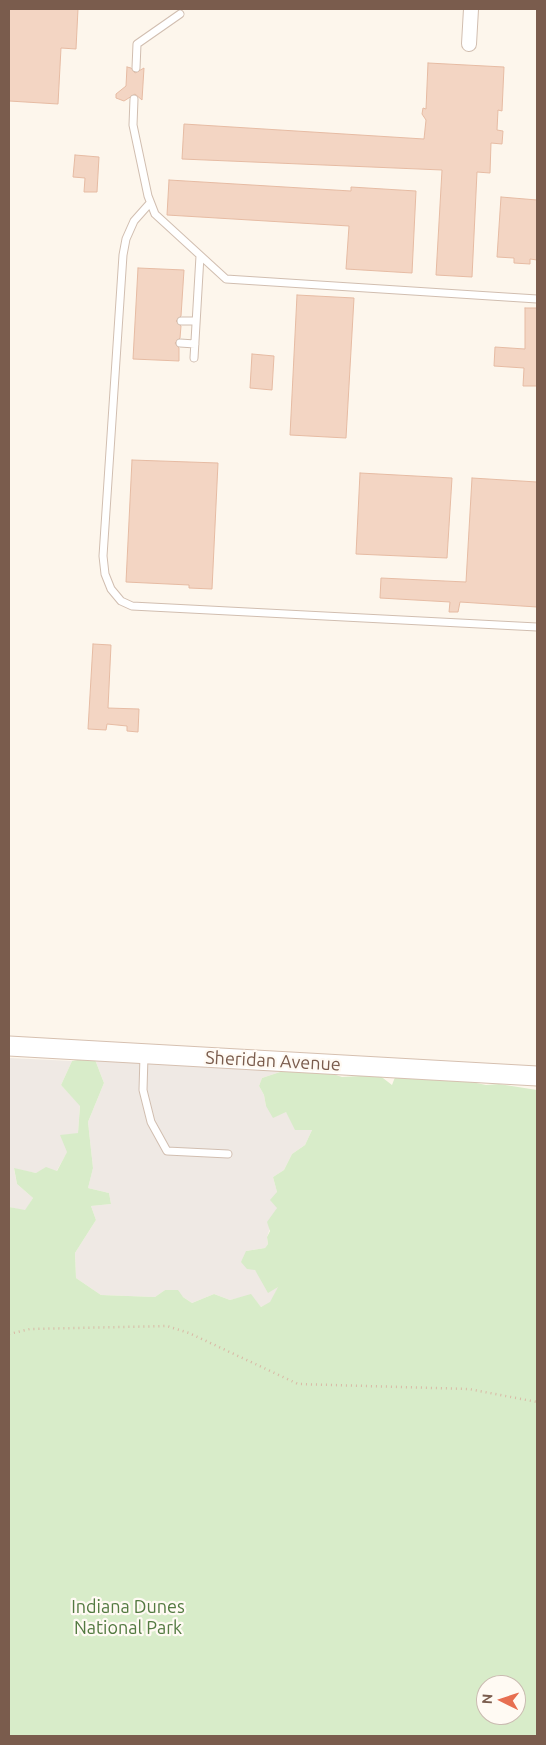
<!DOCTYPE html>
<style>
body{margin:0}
#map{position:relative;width:546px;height:1745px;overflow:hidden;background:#fdf6ec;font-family:Ubuntu,sans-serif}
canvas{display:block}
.frame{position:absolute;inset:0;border:10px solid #7a5c4d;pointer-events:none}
.north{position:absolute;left:476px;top:1675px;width:50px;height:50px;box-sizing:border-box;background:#fffaf3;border:1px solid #cabbb1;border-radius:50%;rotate:274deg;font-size:14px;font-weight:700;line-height:20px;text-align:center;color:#7a5c4d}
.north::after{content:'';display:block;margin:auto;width:18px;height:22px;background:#e76f51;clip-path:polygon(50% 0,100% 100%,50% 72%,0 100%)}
</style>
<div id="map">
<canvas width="546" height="1745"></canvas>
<div class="frame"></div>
<div class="north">N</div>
</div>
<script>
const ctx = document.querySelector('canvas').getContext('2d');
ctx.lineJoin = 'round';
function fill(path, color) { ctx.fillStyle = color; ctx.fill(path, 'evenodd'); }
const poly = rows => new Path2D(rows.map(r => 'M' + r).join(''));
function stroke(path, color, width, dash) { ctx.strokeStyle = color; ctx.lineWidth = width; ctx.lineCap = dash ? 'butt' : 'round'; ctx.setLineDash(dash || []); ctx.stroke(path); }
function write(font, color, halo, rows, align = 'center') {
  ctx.font = font + ' Ubuntu,sans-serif'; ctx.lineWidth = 4.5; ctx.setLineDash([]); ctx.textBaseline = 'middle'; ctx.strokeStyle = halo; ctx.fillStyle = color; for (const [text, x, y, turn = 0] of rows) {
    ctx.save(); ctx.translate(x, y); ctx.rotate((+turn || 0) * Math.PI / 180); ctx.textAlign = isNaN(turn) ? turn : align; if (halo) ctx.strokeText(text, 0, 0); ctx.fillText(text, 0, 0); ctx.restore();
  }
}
fill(poly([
 [94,1057,283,1071,262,1078,259,1086,264,1095,266,1106,286,1112,312,1130,305,1145,292,1154,284,1170,273,1177,277,1192,277,1208,267,1237,268,1244,265,1248,246,1251,255,1270,279,1286,270,1303,261,1307,251,1295,230,1300,214,1294,192,1303,183,1297,165,1290,155,1297,101,1295,76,1278,75,1253,96,1220,91,1206,111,1204,109,1193,88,1188,93,1168,88,1122,104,1083],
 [9,1058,72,1061,61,1085,80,1105,78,1133,56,1172,36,1173,14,1169,17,1184,33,1198,25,1211,9,1207]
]), '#efe9e4');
fill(poly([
 [94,1057,104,1083,88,1122,93,1168,88,1188,109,1193,111,1204,91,1206,96,1220,75,1253,76,1278,101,1295,155,1297,165,1290,178,1290,183,1297,192,1303,214,1294,230,1300,251,1294,261,1307,270,1302,278,1287,268,1293,255,1270,247,1269,241,1262,246,1251,265,1248,268,1244,267,1237,270,1231,267,1222,277,1208,270,1200,277,1192,273,1177,284,1170,292,1154,305,1145,312,1130,295,1130,286,1112,273,1118,266,1106,264,1095,259,1086,262,1078,283,1071,327,1072,342,1077,379,1075,392,1085,397,1072,467,1081,486,1085,499,1084,537,1090,537,1736,9,1736,9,1207,25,1210,33,1198,17,1184,14,1168,36,1173,46,1167,57,1171,67,1152,60,1135,78,1133,80,1106,61,1085,72,1061],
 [486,1685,516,1685,516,1715,486,1715]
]), '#d8ecc9');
const building = poly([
 [9,9,78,9,76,49,61,48,58,104,9,101,9,9],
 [428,63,504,67,502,111,498,110,497,130,503,131,502,144,491,143,490,173,477,172,472,277,436,275,442,170,182,159,184,124,424,139,426,120,422,114,423,108,426,109,428,63],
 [127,67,131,68,135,73,144,68,142,100,135,94,124,101,116,98,116,94,126,86,127,67],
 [75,155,99,157,97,192,84,192,85,178,73,177,75,155],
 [169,180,351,191,351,187,416,191,412,273,346,269,349,226,167,215,169,180],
 [501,197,537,200,537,260,530,259,530,264,514,263,514,258,497,257,501,197],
 [138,268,184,270,181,316,176,321,181,326,180,338,175,343,179,348,179,361,133,359,138,268],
 [297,295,354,298,346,438,290,435,297,295],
 [525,308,537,308,537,386,523,386,524,368,494,366,495,347,525,349,525,308],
 [252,354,274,356,272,390,250,388,252,354],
 [132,460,218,463,212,589,189,588,189,585,126,582,132,460],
 [360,473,452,478,447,558,356,554,360,473],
 [472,478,537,482,537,607,460,602,458,612,449,612,450,602,380,598,381,578,466,582,472,478],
 [93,644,111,645,108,708,139,709,138,732,127,731,127,726,107,724,106,730,88,729,93,644]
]);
fill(building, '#f3d5c3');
stroke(building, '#e6bba3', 1);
const lane = poly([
 [136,68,137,44,180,14],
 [134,99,133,125,148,196,155,214,226,279,537,299],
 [150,203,134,221,126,239,123,255,103,556,105,574,111,589,121,601,132,606,537,627],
 [181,321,196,321],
 [180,343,195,344],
 [194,358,200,256],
 [144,1056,143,1090,151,1122,167,1151,228,1154]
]);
const street = poly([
 [469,44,471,9]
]);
const secondary = poly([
 [9,1046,537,1076]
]);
stroke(lane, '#d1beb0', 9);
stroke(street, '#d1beb0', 16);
stroke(secondary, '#d6c0b0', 21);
stroke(poly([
 [9,1334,30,1329,167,1326,189,1333,298,1384,469,1389,537,1402]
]), '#d9b8a5', 2.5, [1, 4]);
stroke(lane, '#fff', 7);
stroke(street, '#fff', 14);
stroke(secondary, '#fff', 19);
write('18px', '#7a5c4d', '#fffaf3', [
 ["Sheridan Avenue",273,1061,3]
]);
write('18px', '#537a41', '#fffaf3', [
 ["Indiana Dunes",128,1607],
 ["National Park",128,1628]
]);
</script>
